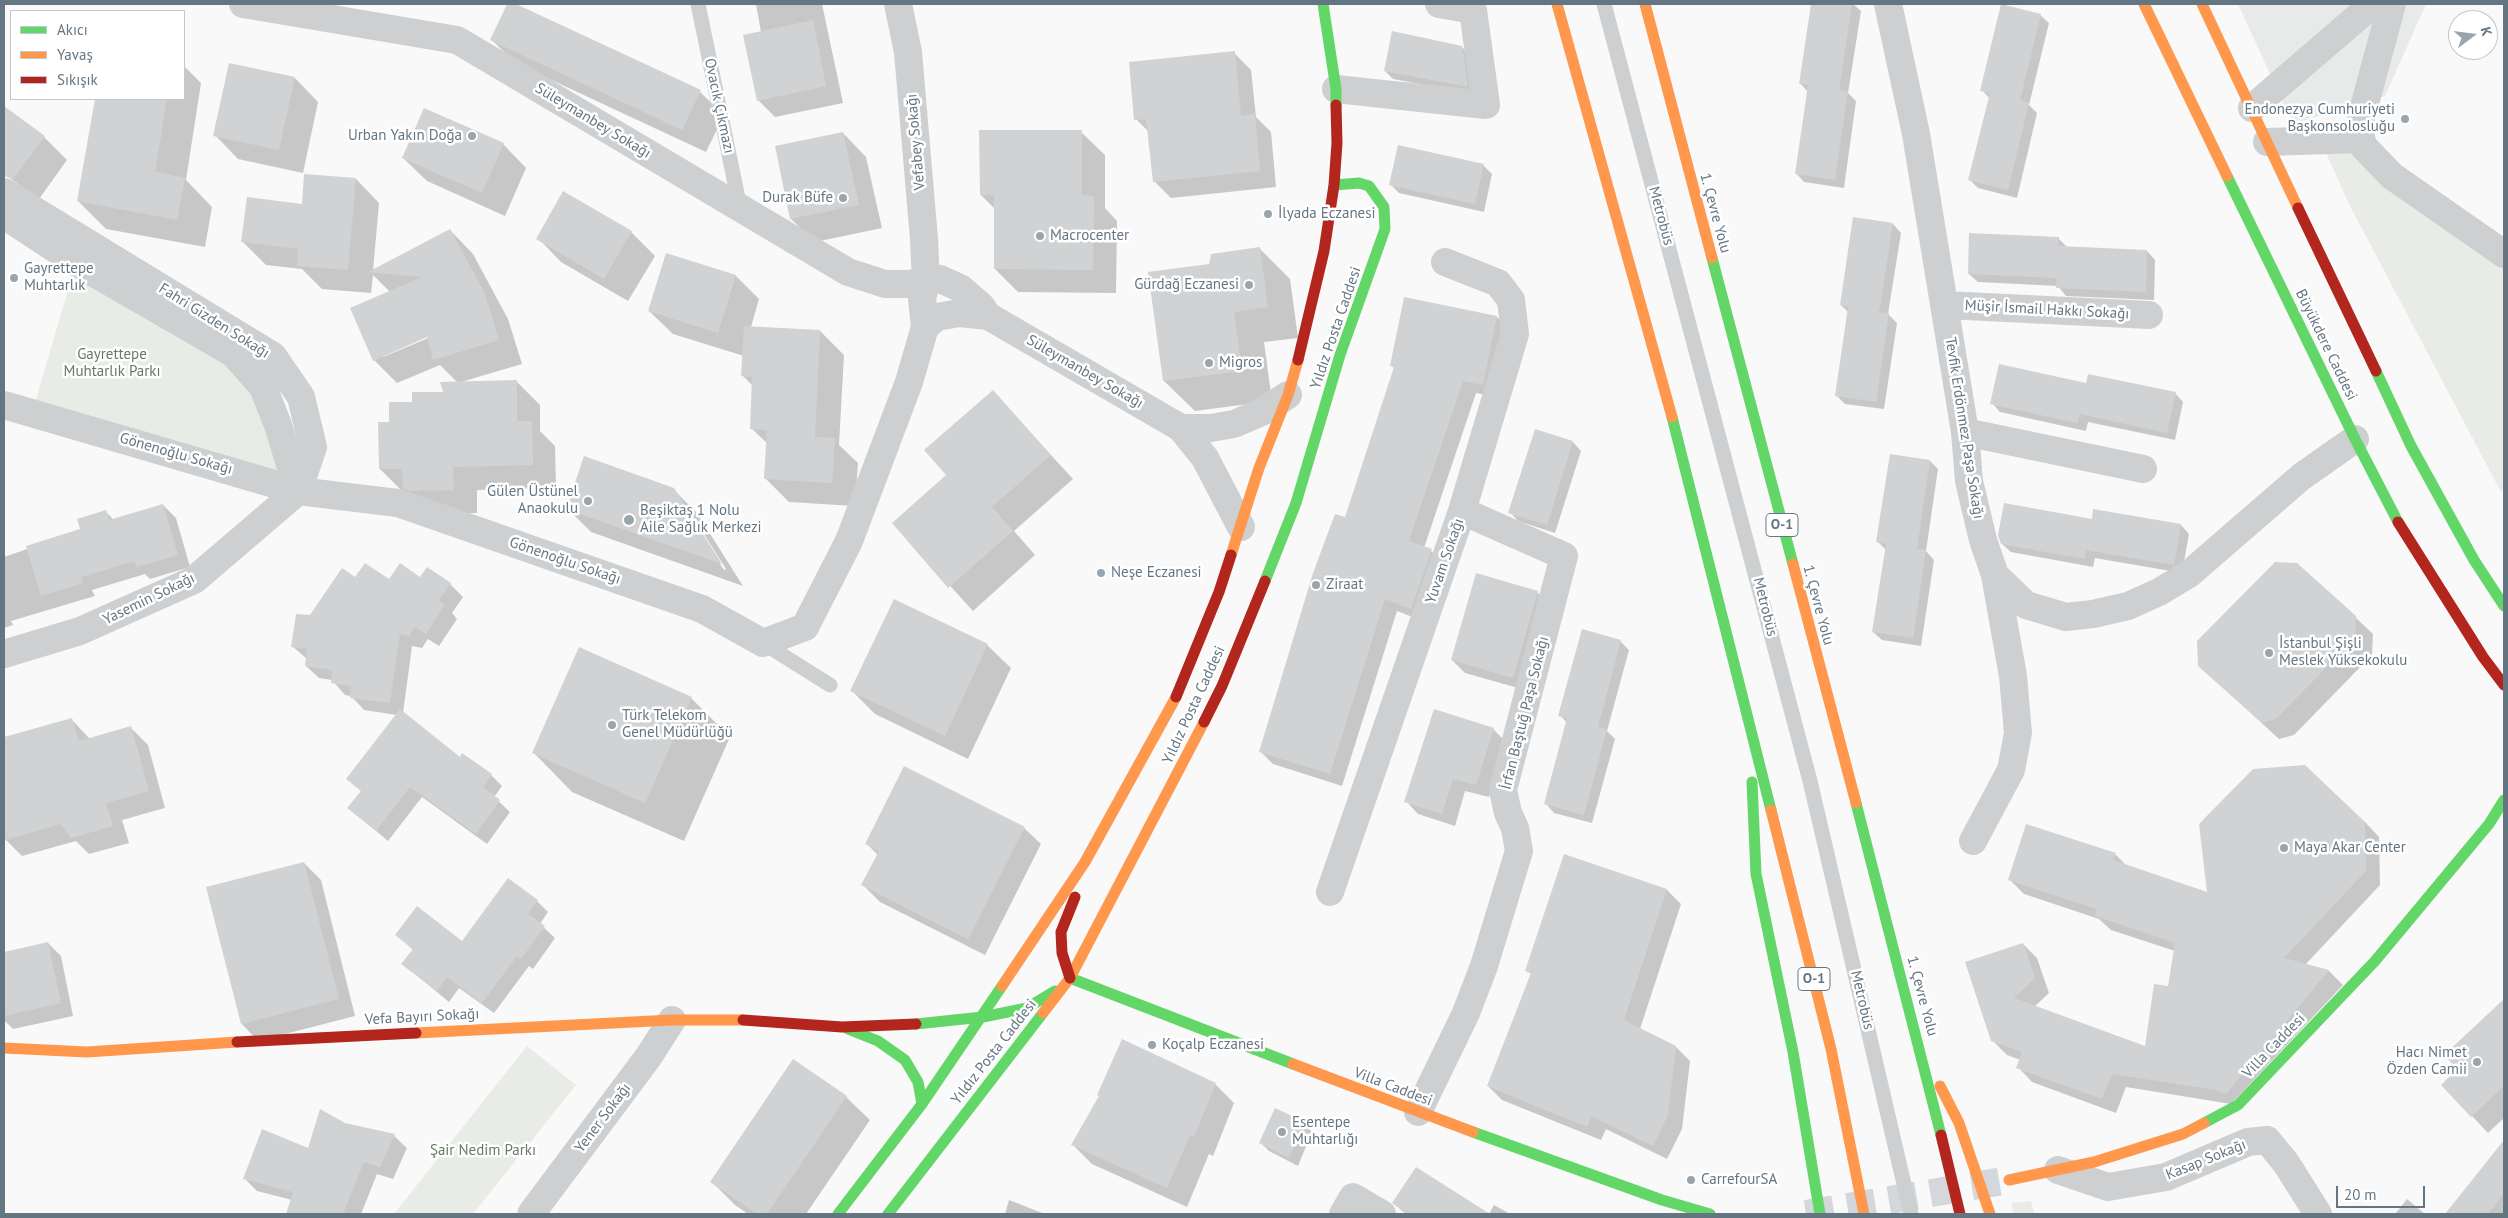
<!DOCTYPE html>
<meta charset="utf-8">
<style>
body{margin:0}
#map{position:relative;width:2508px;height:1218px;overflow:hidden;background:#f9f9f9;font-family:"PT Sans",sans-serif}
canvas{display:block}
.frame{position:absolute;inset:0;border:5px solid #657683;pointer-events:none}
.legend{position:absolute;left:10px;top:10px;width:175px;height:90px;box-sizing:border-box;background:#fff;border:1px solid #c1c8cd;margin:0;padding:6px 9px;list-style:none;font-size:15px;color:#657683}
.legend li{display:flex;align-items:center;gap:10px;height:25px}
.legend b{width:25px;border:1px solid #c1c8cd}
.north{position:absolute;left:2448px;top:10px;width:50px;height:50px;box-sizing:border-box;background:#fff;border:1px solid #c1c8cd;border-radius:50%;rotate:75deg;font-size:14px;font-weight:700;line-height:20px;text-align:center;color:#657683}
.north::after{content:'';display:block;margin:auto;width:18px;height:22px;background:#99a4ac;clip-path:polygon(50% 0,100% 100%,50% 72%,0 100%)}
.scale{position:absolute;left:2336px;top:1186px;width:89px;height:22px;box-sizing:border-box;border:2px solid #657683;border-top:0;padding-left:6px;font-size:15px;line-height:18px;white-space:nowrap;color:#657683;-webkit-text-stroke:4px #fff;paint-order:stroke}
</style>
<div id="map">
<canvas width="2508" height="1218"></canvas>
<div class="frame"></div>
<ul class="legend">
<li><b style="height:6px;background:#63d668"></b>Akıcı</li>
<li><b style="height:6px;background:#ff974d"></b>Yavaş</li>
<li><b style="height:6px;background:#b3261e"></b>Sıkışık</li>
</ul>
<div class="north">K</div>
<div class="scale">20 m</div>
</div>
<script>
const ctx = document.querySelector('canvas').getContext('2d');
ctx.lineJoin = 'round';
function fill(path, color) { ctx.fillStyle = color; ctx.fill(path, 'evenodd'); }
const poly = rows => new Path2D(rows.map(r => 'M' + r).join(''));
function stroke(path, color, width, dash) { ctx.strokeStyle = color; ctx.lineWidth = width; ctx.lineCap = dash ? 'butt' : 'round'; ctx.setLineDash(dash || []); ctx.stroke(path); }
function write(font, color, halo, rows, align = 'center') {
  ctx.font = font + ' "PT Sans",sans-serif'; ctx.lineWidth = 5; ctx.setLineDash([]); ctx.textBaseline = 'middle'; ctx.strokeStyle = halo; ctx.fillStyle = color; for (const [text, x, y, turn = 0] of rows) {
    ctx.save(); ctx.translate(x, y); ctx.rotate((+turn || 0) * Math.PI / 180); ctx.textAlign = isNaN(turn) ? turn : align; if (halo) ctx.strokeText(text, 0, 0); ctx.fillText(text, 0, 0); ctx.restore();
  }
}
fill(poly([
 [2238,4,2426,4,2385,96,2293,124]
]), '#e8e9e9');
fill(poly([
 [2325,151,2352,152,2374,174,2504,269,2504,489,2501,492,2351,208],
 [74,270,246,368,285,479,34,406],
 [527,1046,576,1085,473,1214,394,1214],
 [2031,1201,2034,1214,2014,1214,2011,1203]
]), '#e8ebe6');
fill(poly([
 [508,4,513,4,700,92,724,115,706,152,515,63,492,40],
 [756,4,822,4,843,103,775,117,758,100,761,32],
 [1812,4,1853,4,1861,11,1848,93,1856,101,1844,188,1804,182,1796,173,1808,92,1800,83],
 [2040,15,2049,23,2029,105,2037,113,2017,198,1978,188,1970,180,1990,99,1982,90],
 [1462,47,1470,56,1476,95,1393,79,1385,71],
 [1234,53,1251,70,1256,117,1271,132,1276,187,1171,198,1154,181,1149,132,1136,119],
 [230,64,295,78,318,102,303,173,238,159,215,135],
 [184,66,201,83,186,180,212,207,205,247,106,229,78,201,96,99,184,99],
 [4,107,44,137,67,160,39,199,4,174],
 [1081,132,1105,155,1105,208,1117,221,1116,293,1018,292,995,269,995,209,981,195],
 [843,133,866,157,882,228,815,242,791,219],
 [503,144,526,168,505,216,427,181,403,158],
 [1483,165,1492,174,1484,212,1399,193,1391,185],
 [356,179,379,203,373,271,450,230,473,254,508,319,522,364,461,382,516,381,540,405,540,431,555,446,556,488,477,490,477,513,435,514,403,492,380,469,390,423,414,403,444,393,458,383,440,365,397,383,374,360,390,292,373,275,371,293,322,289,302,269,266,265,243,242,303,205],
 [432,333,433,336,383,357,383,355],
 [564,193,631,232,655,256,628,301,561,262,538,238],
 [1893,224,1901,233,1888,314,1897,323,1884,409,1845,404,1836,395,1849,313,1841,305],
 [2058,238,2067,247,2147,251,2155,260,2154,300,2066,296,2058,286,1978,282,1969,274],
 [1259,248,1290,279,1298,338,1264,342,1272,401,1195,411,1164,381,1210,265],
 [667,254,736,276,759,299,751,327,820,331,844,355,839,445,858,463,855,506,789,502,766,479,768,444,751,428,753,386,743,376,744,356,673,334,649,311],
 [1497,317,1509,330,1496,397,1476,393,1424,548,1431,551,1444,563,1423,621,1397,611,1342,786,1273,764,1260,751,1345,519,1395,369,1392,366],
 [2087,385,2175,393,2183,402,2175,440,2088,422,2086,431,2000,412,1992,403],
 [993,392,1073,479,1014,531,1035,555,973,611,893,523,948,475],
 [1536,430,1573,442,1581,451,1555,533,1518,521,1510,512],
 [1930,461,1938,469,1926,551,1934,560,1921,646,1882,640,1873,632,1886,550,1878,542],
 [673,489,697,513,743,586,591,532,567,508],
 [684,507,687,507,726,569,724,570],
 [163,505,176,518,190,567,150,579,145,574,92,590,95,596,11,621,13,625,4,628,4,557,82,530,105,511,114,520],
 [2093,520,2181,525,2189,534,2182,573,2095,558,2093,567,2011,552,2002,544],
 [1477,575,1538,593,1550,605,1525,690,1465,673,1452,660],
 [420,578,450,584,463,597,452,613,457,619,439,646,428,639,422,648,412,646,403,713,460,758,491,775,502,786,494,797,510,812,487,844,422,797,388,841,349,808,362,792,348,779,397,715,364,710,351,696,345,695,332,680,319,678,306,666,307,659,292,646,311,616,356,579,389,581],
 [2355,617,2373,634,2372,655,2294,735,2279,739,2217,682],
 [1620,641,1629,650,1607,731,1615,739,1592,823,1554,813,1546,804,1567,723,1560,715],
 [987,645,1011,668,968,759,875,714,851,690],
 [691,698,730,737,684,841,572,792,534,753],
 [72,720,90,739,131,728,148,745,165,808,122,820,129,843,89,854,76,841,22,856,6,840,4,841,4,739],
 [1493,729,1506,742,1489,797,1465,791,1455,826,1418,814,1406,801],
 [2365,822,2379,837,2380,885,2305,965,2329,971,2343,985,2231,1104,2126,1087,2116,1113,2032,1082,2018,1067,2021,1060,2007,1055,1992,1040,2023,944,2037,958,2049,993,2034,1007,2146,1048,2169,987,2175,951,2111,930,2099,919,2024,894,2010,880,2115,854,2127,866,2209,893],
 [1024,828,1041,844,985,955,880,902,863,885,878,855,867,844],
 [1565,856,1667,890,1681,904,1640,1029,1676,1047,1690,1061,1682,1129,1667,1159,1606,1129,1601,1140,1502,1100,1488,1086,1532,975,1527,971],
 [304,863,321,880,355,1016,258,1041,242,1024],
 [537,901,548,912,540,924,555,938,533,969,529,966,494,1013,459,988,449,1002,403,964,413,950,397,935,463,942],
 [48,943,61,956,73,1016,13,1029,4,1020,4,953],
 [2504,1001,2504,1118,2488,1133,2472,1116,2459,1070,2445,1055],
 [1215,1084,1234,1103,1213,1156,1209,1154,1187,1207,1092,1164,1073,1145],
 [846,1097,870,1120,806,1214,748,1214,735,1205,712,1182],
 [1304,1123,1312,1132,1298,1166,1269,1151,1261,1143],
 [345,1124,394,1136,407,1148,393,1179,377,1174,361,1214,287,1214,292,1200,257,1191,245,1179,309,1150],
 [2504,1142,2504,1212,2502,1214,2456,1214,2451,1209],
 [1416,1169,1488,1214,1408,1214,1402,1211,1394,1203],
 [2407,1199,2425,1214,2395,1214],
 [1009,1200,1045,1214,1005,1214],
 [1494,1205,1510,1214,1489,1214]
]), '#0003');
fill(poly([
 [507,4,516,4,701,90,682,130,490,40],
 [1811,4,1852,4,1839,90,1848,91,1835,180,1795,174,1808,85,1799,84],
 [2001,4,2041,14,2020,100,2029,103,2008,190,1968,180,1990,93,1980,91],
 [813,20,826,86,757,101,743,35],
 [1392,31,1462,46,1468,87,1384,71],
 [1235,51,1241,116,1255,114,1260,171,1153,182,1146,119,1134,120,1129,62],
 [229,63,295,77,279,150,213,136],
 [95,99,167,99,155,172,185,178,177,220,77,201],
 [4,106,45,136,13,179,4,176],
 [424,108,504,143,482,193,402,158],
 [979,130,1082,130,1082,195,1094,196,1093,270,994,269,994,195,980,195],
 [843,132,859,205,790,219,775,146],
 [1398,145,1484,164,1475,204,1389,185],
 [304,174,356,178,348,270,297,266,298,249,241,242,247,197,302,204],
 [563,191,632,231,604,279,536,239],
 [1853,217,1893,223,1879,312,1889,313,1876,402,1835,396,1848,307,1840,305],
 [450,229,485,294,499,340,433,360,427,337,373,361,350,308,422,277,368,272],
 [1969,233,2059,237,2058,246,2147,250,2146,292,2056,288,2057,278,1968,274],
 [1260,247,1268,307,1234,312,1242,371,1163,381,1148,272,1209,264,1211,254],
 [666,253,736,275,718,333,648,311],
 [1404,297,1497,316,1483,385,1463,381,1409,541,1432,549,1411,609,1385,599,1330,774,1259,752,1313,573,1335,514,1345,517,1394,367,1390,366],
 [744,326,820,330,815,437,835,438,832,483,764,479,767,430,750,429,752,377,741,376],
 [1999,364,2086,383,2088,374,2176,392,2167,433,2080,414,2077,423,1990,404],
 [517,380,517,421,532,421,533,465,453,467,454,490,410,491,403,488,402,469,379,469,378,422,389,422,389,402,412,402,412,392,443,392,440,382],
 [993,390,1051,455,992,507,1013,531,948,588,892,523,946,475,924,450],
 [1535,429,1573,441,1547,525,1508,513],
 [1890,454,1930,460,1917,549,1926,550,1913,638,1872,632,1886,544,1876,542],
 [584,456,674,488,722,564,566,509],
 [2004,503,2092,519,2093,509,2181,524,2174,565,2086,550,2085,559,2001,544,1998,535],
 [163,504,178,555,136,567,135,561,81,577,83,583,41,596,26,546,80,529,77,519,106,510,109,520],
 [2275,562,2297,563,2356,616,2355,638,2277,718,2262,723,2198,666,2197,641],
 [365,563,389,579,400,563,420,577,427,567,451,583,439,600,445,605,426,634,415,627,409,636,400,634,390,703,350,698,351,686,331,683,332,670,305,666,307,649,291,647,296,614,310,615,342,568,355,577],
 [1476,573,1538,591,1513,678,1451,660],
 [894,599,988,644,945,736,850,691],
 [1582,629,1621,640,1598,727,1607,729,1584,815,1544,804,1567,718,1558,716],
 [579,647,692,697,645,803,532,753],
 [400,709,460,757,462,753,492,774,483,787,500,800,476,834,410,787,376,831,347,808,361,791,346,779],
 [1434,709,1494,728,1476,785,1453,779,1442,814,1404,802],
 [72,718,79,741,131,726,149,791,106,803,113,826,71,838,61,824,4,840,4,737],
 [2305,765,2365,822,2366,871,2284,958,2329,970,2226,1094,2216,1090,2112,1074,2102,1099,2016,1068,2022,1052,1991,1041,1965,962,2023,943,2035,978,2014,998,2145,1046,2154,984,2168,986,2175,943,2095,916,2097,909,2008,880,2026,824,2116,853,2113,860,2207,892,2199,824,2253,769],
 [904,766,1025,827,968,939,861,885,879,851,865,844],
 [1564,854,1667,889,1624,1020,1676,1046,1668,1115,1653,1146,1591,1116,1587,1127,1487,1086,1531,973,1525,971],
 [304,862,339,999,241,1024,206,887],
 [508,878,538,900,528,914,545,926,521,959,517,956,482,1003,447,977,437,991,401,964,413,949,395,935,417,906,462,941],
 [48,942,61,1003,4,1016,4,952],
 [2504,999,2504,1086,2471,1117,2441,1085,2457,1069,2444,1055],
 [1122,1039,1216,1083,1194,1137,1190,1136,1167,1188,1071,1145,1099,1096,1097,1095],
 [793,1059,847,1096,767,1214,757,1214,710,1182],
 [1275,1108,1305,1122,1289,1158,1259,1143],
 [320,1109,345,1123,395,1134,380,1167,364,1162,343,1214,286,1214,293,1192,243,1179,262,1129,308,1148],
 [2504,1140,2504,1193,2488,1214,2445,1214],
 [1416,1167,1490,1214,1410,1214,1396,1206,1392,1203]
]), '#d0d2d3');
stroke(poly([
 [1806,1214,2009,1180]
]), '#d4d8dc', 28, [28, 14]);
stroke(poly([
 [698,4,740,208],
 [1604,4,1810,781,1911,1214],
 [763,643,830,685]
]), '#cecfd0', 15);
stroke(poly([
 [243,4,457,40,848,272,885,284,907,284,940,279,960,288,981,306,988,316,1181,428,1205,458,1241,527],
 [1888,4,1916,134,1965,432,1969,481,1983,540,1995,575,2026,605,2066,617,2093,614,2128,606,2159,592,2189,574,2301,477,2355,439],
 [2392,4,2361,118,2361,139,2364,147,2392,176,2504,254],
 [1336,89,1486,105,1473,10,1439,4],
 [2252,108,2373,4],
 [2267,142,2361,139],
 [4,192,273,356,301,397,313,447,298,491],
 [4,215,77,263,233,353,263,387,278,425,298,491],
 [1945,305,2149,315],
 [925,327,937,317,959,313,988,316],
 [4,405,298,491,398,503,702,609,763,643,805,627,849,541,909,382,925,327,922,299,926,282,924,239,908,52,898,4],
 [1181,428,1211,428,1234,424,1262,412,1288,395],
 [1965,432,2143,469],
 [4,654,80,631,194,580,298,491],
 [1973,841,2011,770,2018,733,2013,676,1995,575],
 [1330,892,1462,511,1515,334,1511,300,1498,283,1445,262],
 [1418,1112,1466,1013,1484,966,1519,851,1515,828,1508,813,1503,790,1564,556,1462,511],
 [2058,1170,2108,1187,2166,1177,2248,1142,2267,1140,2286,1163,2318,1214],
 [531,1214,649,1056,672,1020],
 [1343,1214,1353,1197,1382,1214]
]), '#cecfd0', 28);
stroke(poly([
 [1323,4,1336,89,1336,105],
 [2227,176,2355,439,2398,522],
 [1712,258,1793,564],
 [2376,371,2411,446,2474,560,2504,606],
 [1672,417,1771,810],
 [1265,581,1296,503,1340,355,1385,229,1384,207,1369,186,1359,183,1334,185],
 [1752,782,1756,874,1793,1052,1820,1214],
 [1856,803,1941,1135],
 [2489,824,2504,800],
 [1070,978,1293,1064],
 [983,1017,1027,1008,1055,991],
 [916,1024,983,1017],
 [848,1029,878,1041,905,1060,918,1082,922,1104],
 [2204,1123,2238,1105,2375,961,2489,824],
 [1473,1132,1662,1200,1710,1214],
 [838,1214,922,1104,1002,986],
 [888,1214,1043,1013]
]), '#63d668', 11);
stroke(poly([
 [1557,4,1672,417],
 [1645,4,1712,258],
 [2144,4,2227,176],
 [2202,4,2298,208],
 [1231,555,1259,468,1288,395,1298,360],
 [1793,564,1856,803],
 [1771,810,1831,1049,1864,1214],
 [1002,986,1085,862,1176,697],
 [1043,1013,1070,978,1204,722],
 [416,1033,672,1020,743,1020],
 [4,1048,87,1052,237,1042],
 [1293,1064,1473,1132],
 [1940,1086,1959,1123,1990,1214],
 [2009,1180,2094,1162,2183,1134,2204,1123]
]), '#ff974d', 11);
stroke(poly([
 [2298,208,2376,371],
 [1298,360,1324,251,1334,185,1337,143,1336,105],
 [2398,522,2483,657,2504,685],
 [1176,697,1219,592,1231,555],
 [1204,722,1222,686,1265,581],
 [1070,978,1062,953,1061,932,1075,897],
 [743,1020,842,1027,916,1024],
 [237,1042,416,1033],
 [1941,1135,1960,1214]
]), '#b3261e', 11);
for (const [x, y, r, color] of [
 [2405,119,5,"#99a4ac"],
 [472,136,5,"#99a4ac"],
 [843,198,5,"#99a4ac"],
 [1268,214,5,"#99a4ac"],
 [1040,236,5,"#99a4ac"],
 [14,278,5,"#99a4ac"],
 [1249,285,5,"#99a4ac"],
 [1209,363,5,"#99a4ac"],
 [588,501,5,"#99a4ac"],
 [629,520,6,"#99a4ac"],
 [1101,573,5,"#99a4ac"],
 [1316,585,5,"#99a4ac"],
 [2269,653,5,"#99a4ac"],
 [612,725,5,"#99a4ac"],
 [2284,848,5,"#99a4ac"],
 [1152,1045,5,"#99a4ac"],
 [2477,1062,5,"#99a4ac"],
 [1282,1132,5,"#99a4ac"],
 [1691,1180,5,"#99a4ac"]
]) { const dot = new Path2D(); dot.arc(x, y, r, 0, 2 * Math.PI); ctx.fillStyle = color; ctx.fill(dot); stroke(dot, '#fff', 2); }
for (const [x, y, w] of [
 [1782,525,32],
 [1814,979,32]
]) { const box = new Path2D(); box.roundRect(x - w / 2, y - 11.5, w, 23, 4); ctx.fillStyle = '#fff'; ctx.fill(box); stroke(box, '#657683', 1); }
write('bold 14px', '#657683', null, [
 ["O-1",1782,525],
 ["O-1",1814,979]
]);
write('15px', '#657683', '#fff', [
 ["Ovacık Çıkmazı",719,106,78],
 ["Süleymanbey Sokağı",593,121,31],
 ["Vefabey Sokağı",916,142,-95],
 ["1. Çevre Yolu",1715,213,75],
 ["Metrobüs",1661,216,75],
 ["Müşir İsmail Hakkı Sokağı",2047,310,3],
 ["Fahri Gizden Sokağı",214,321,32],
 ["Yıldız Posta Caddesi",1336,328,-71],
 ["Büyükdere Caddesi",2326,345,64],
 ["Süleymanbey Sokağı",1085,372,30],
 ["Tevfik Erdönmez Paşa Sokağı",1964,428,81],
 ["Gönenoğlu Sokağı",176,454,16],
 ["Gönenoğlu Sokağı",565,561,19],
 ["Yuvam Sokağı",1445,561,-71],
 ["Yasemin Sokağı",149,599,-26],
 ["1. Çevre Yolu",1818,605,75],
 ["Metrobüs",1765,607,76],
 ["Yıldız Posta Caddesi",1194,705,-65],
 ["İrfan Baştuğ Paşa Sokağı",1525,713,-76],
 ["1. Çevre Yolu",1922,996,75],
 ["Metrobüs",1862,1000,77],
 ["Vefa Bayırı Sokağı",422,1017,-3],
 ["Villa Caddesi",2274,1046,-46],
 ["Yıldız Posta Caddesi",994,1052,-52],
 ["Villa Caddesi",1393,1087,21],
 ["Yener Sokağı",603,1118,-53],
 ["Kasap Sokağı",2206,1160,-22]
]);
write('15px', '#657683', '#fff', [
 ["Endonezya Cumhuriyeti",2395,110,"right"],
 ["Başkonsolosluğu",2395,127,"right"],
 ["Urban Yakın Doğa",462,136,"right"],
 ["Durak Büfe",833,198,"right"],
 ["İlyada Eczanesi",1278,214],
 ["Macrocenter",1050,236],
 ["Gayrettepe",24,269],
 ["Muhtarlık",24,286],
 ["Gürdağ Eczanesi",1239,285,"right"],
 ["Migros",1219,363],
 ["Gülen Üstünel",578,492,"right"],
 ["Anaokulu",578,509,"right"],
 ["Beşiktaş 1 Nolu",640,511],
 ["Aile Sağlık Merkezi",640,528],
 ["Neşe Eczanesi",1111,573],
 ["Ziraat",1326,585],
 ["İstanbul Şişli",2279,644],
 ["Meslek Yüksekokulu",2279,661],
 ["Türk Telekom",622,716],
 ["Genel Müdürlüğü",622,733],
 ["Maya Akar Center",2294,848],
 ["Koçalp Eczanesi",1162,1045],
 ["Hacı Nimet",2467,1053,"right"],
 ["Özden Camii",2467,1070,"right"],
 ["Esentepe",1292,1123],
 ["Muhtarlığı",1292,1140],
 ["CarrefourSA",1701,1180]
], 'left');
write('15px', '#687a64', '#fff', [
 ["Gayrettepe",112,355],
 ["Muhtarlık Parkı",112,372],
 ["Şair Nedim Parkı",483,1151]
]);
</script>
